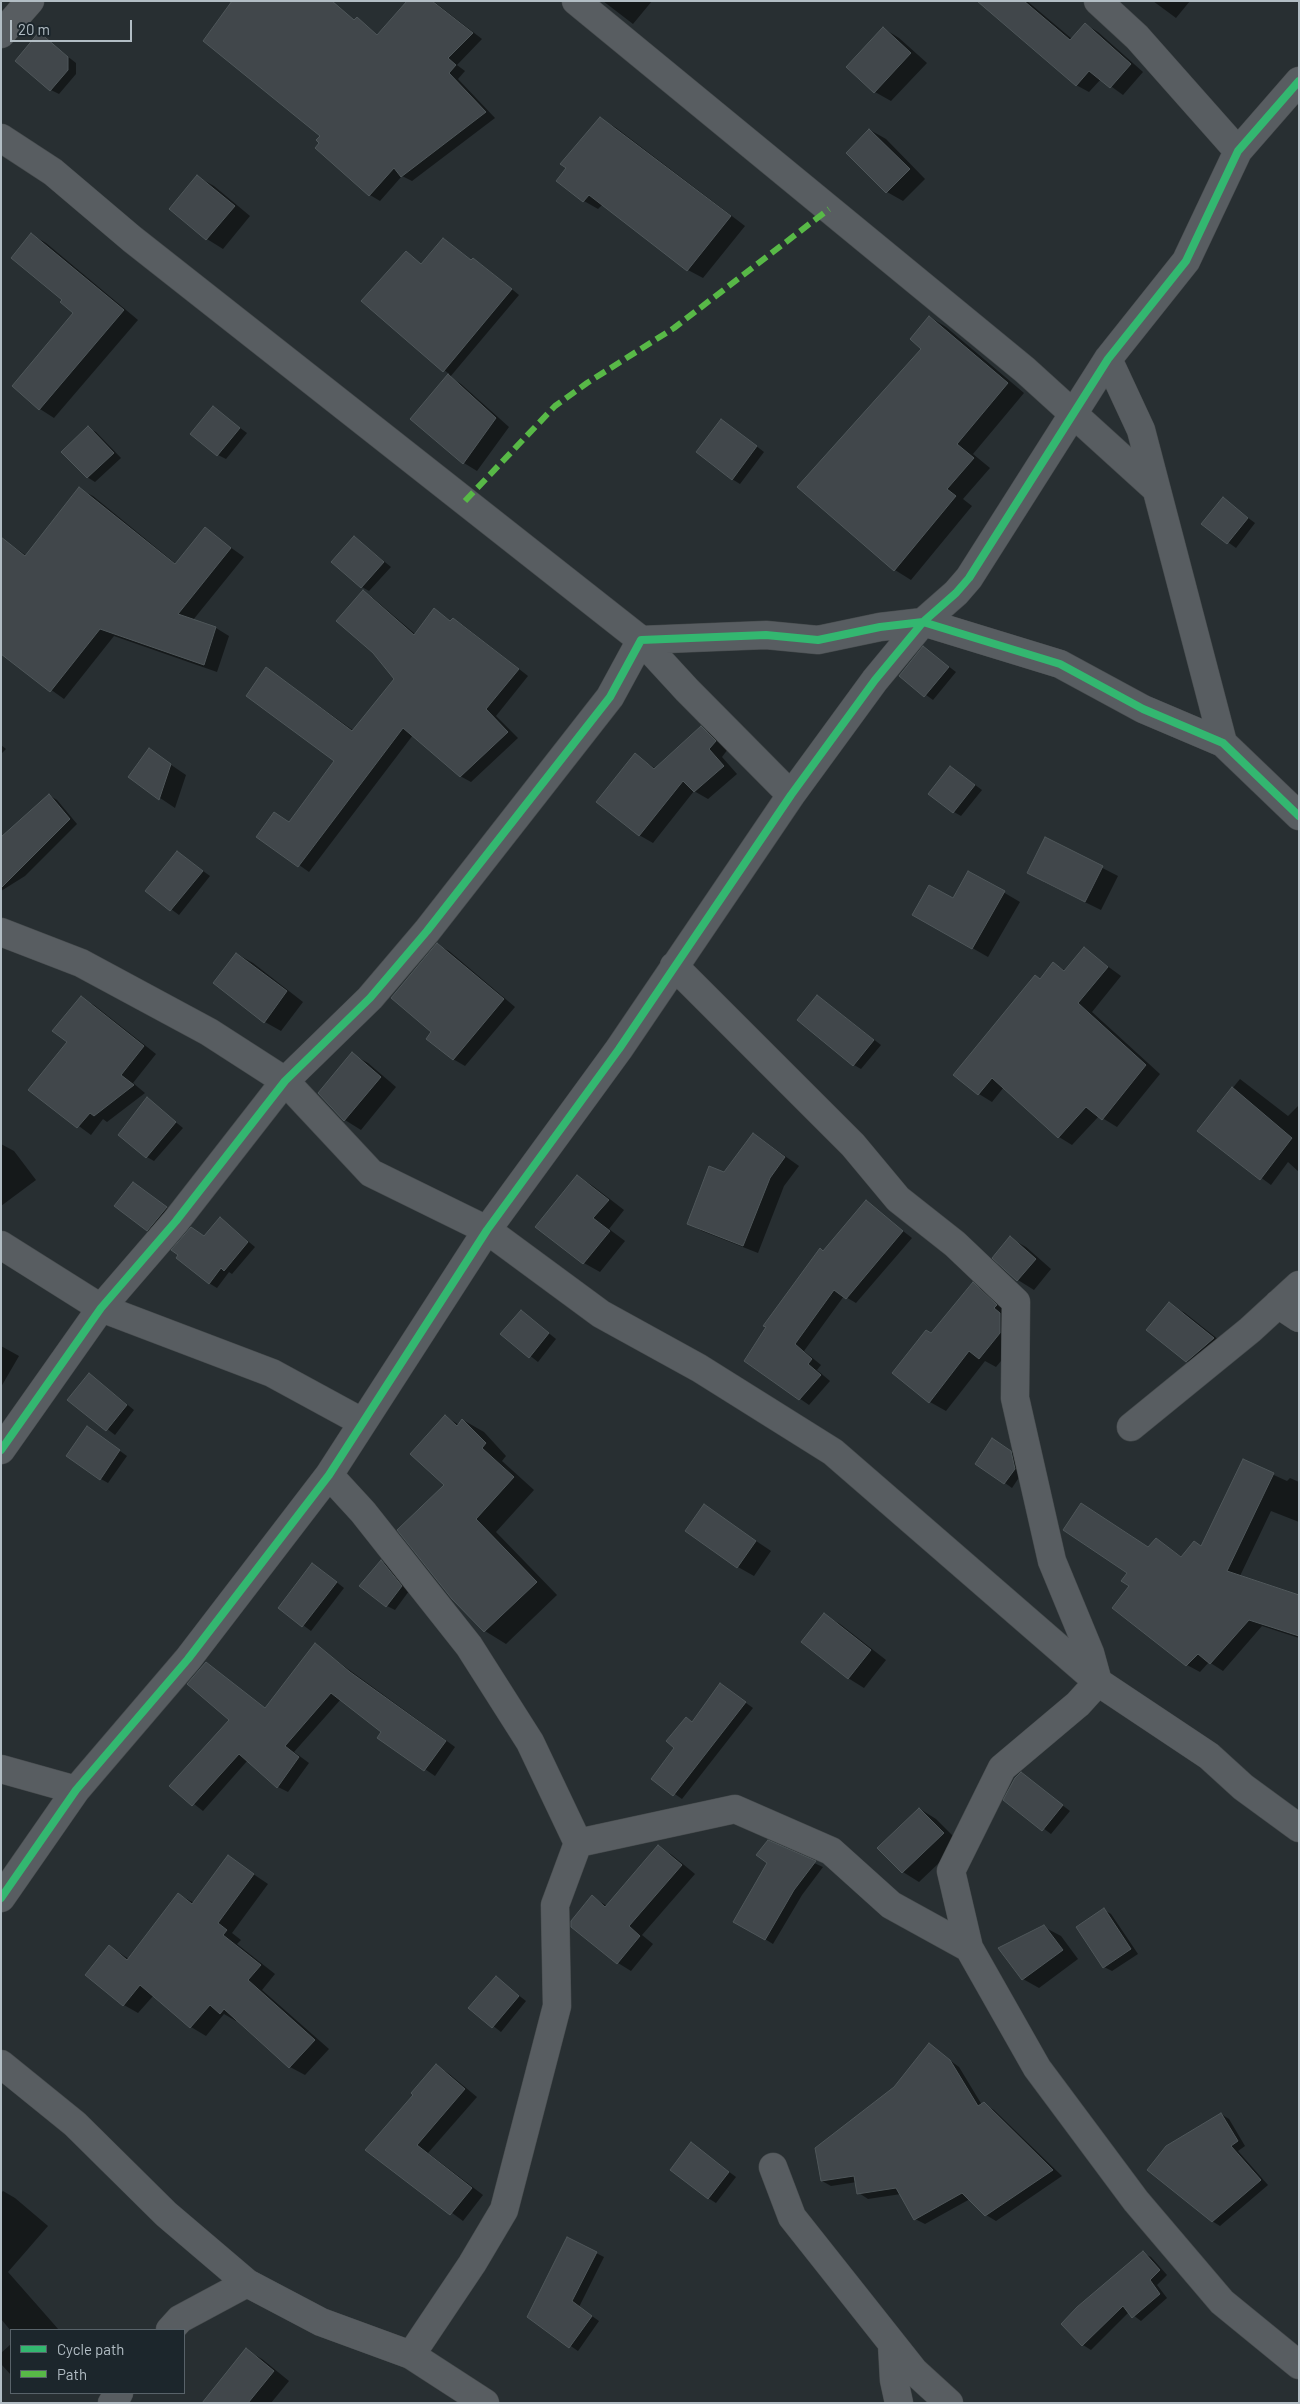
<!DOCTYPE html>
<style>
body{margin:0}
#map{position:relative;width:1300px;height:2404px;overflow:hidden;background:#282f32;font-family:Barlow,sans-serif}
canvas{display:block}
.frame{position:absolute;inset:0;border:2px solid #b2bdc4;pointer-events:none}
.legend{position:absolute;left:10px;top:2329px;width:175px;height:65px;box-sizing:border-box;background:#1c262c;border:1px solid #586269;margin:0;padding:6px 9px;list-style:none;font-size:15px;color:#b2bdc4}
.legend li{display:flex;align-items:center;gap:10px;height:25px}
.legend b{width:25px;border:1px solid #586269}
.scale{position:absolute;left:10px;top:20px;width:122px;height:22px;box-sizing:border-box;border:2px solid #b2bdc4;border-top:0;padding-left:6px;font-size:15px;line-height:18px;white-space:nowrap;color:#b2bdc4;-webkit-text-stroke:4px #1c262c;paint-order:stroke}
</style>
<div id="map">
<canvas width="1300" height="2404"></canvas>
<div class="frame"></div>
<ul class="legend">
<li><b style="height:6px;background:#33b770"></b>Cycle path</li>
<li><b style="height:6px;background:#58b947"></b>Path</li>
</ul>
<div class="scale">20 m</div>
</div>
<script>
const ctx = document.querySelector('canvas').getContext('2d');
ctx.lineJoin = 'round';
function fill(path, color) { ctx.fillStyle = color; ctx.fill(path, 'evenodd'); }
const poly = rows => new Path2D(rows.map(r => 'M' + r).join(''));
function stroke(path, color, width, dash) { ctx.strokeStyle = color; ctx.lineWidth = width; ctx.lineCap = dash ? 'butt' : 'round'; ctx.setLineDash(dash || []); ctx.stroke(path); }
fill(poly([
 [412,1,433,1,482,39,457,65,465,71,458,79,495,118,412,181,402,176,380,201,370,195,317,148],
 [603,1,652,1,633,24],
 [1007,1,1027,1,1072,39,1085,24,1098,32,1143,72,1123,95,1101,79,1089,92,1076,85],
 [1153,1,1190,1,1176,18],
 [883,28,899,38,927,63,891,101,875,92],
 [39,34,76,63,76,74,59,94,51,90],
 [600,119,615,127,745,226,703,278,688,270,603,204,598,209,584,201],
 [870,130,886,139,925,179,903,201,887,192],
 [198,177,214,186,250,216,223,249,207,239,171,209],
 [32,235,46,243,138,320,54,418,40,409,14,386,75,313],
 [443,239,472,261,473,260,481,264,519,295,450,377,461,384,509,427,477,471,464,463,412,418,449,374,363,301,406,253,422,265],
 [930,317,946,327,1024,393,973,454,990,468,963,499,972,506,911,580,895,570,798,487,922,349],
 [213,408,247,433,226,459,218,455],
 [729,425,764,452,740,484,732,479],
 [88,428,96,432,121,458,95,482,87,477],
 [79,489,93,496,176,564,205,529,244,557,193,620,216,628,229,636,217,672,114,636,64,699,1,654,4,540,27,556],
 [1223,499,1255,523,1236,548,1203,524],
 [354,537,391,567,369,591,362,587],
 [363,592,373,598,415,634,435,610,451,621,453,619,463,625,528,676,496,716,518,738,471,782,460,776,413,735,309,872,258,836,275,813,290,823,336,760,267,669,354,731,396,679],
 [931,653,956,672,933,700,900,676],
 [701,728,714,735,728,749,722,757,737,774,708,799,694,791,653,843,639,835,635,755,656,769],
 [1,745,6,749,1,754],
 [149,750,186,775,175,808,129,777],
 [951,767,982,790,961,816,954,812],
 [49,795,57,800,77,824,25,876,1,891,1,839],
 [1046,839,1118,876,1101,910,1044,882],
 [177,852,210,876,179,915,147,891],
 [969,872,1020,902,988,957,913,914,953,900],
 [438,945,449,951,515,1007,465,1066,453,1059],
 [1084,949,1121,976,1092,1012,1160,1074,1117,1127,1099,1116,1072,1145,1059,1137,1004,1087,992,1102,979,1094,1041,980,1054,964,1066,971],
 [237,954,253,963,303,1002,281,1031,265,1022],
 [818,996,881,1045,861,1069,854,1065],
 [81,998,94,1005,156,1054,133,1083,145,1093,107,1122,103,1119,91,1135,30,1090,69,1042],
 [352,1054,368,1063,396,1087,361,1130,345,1120,320,1093],
 [1240,1079,1288,1116,1299,1105,1299,1172,1288,1162,1271,1185,1198,1131],
 [147,1099,183,1128,154,1161,147,1157],
 [754,1134,799,1166,784,1186,758,1253,702,1231,688,1223],
 [1,1144,14,1151,36,1180,1,1206],
 [577,1176,593,1186,624,1210,609,1229,625,1241,600,1272,584,1263],
 [134,1183,174,1213,155,1235,147,1230],
 [866,1202,912,1238,856,1303,844,1296,804,1351,821,1365,817,1370,830,1381,809,1405,746,1361,824,1252],
 [221,1219,255,1247,232,1274,229,1272,217,1288,209,1283,192,1228,205,1237],
 [1010,1238,1026,1247,1051,1269,1034,1290,1018,1280],
 [973,1284,989,1293,1012,1315,1016,1343,996,1367,985,1361,946,1411,930,1402,932,1335],
 [1169,1304,1185,1313,1229,1348,1203,1371,1186,1361],
 [521,1311,556,1339,538,1362,502,1334],
 [1,1346,19,1356,1,1387],
 [97,1380,134,1410,115,1435,69,1399],
 [445,1416,459,1425,463,1420,484,1432,506,1456,502,1461,534,1490,496,1532,557,1595,506,1644,485,1631,453,1598,446,1485],
 [95,1433,127,1456,108,1483,101,1479],
 [1000,1444,1019,1457,1022,1473,1012,1488,1005,1483],
 [1243,1461,1287,1481,1290,1478,1299,1482,1299,1522,1271,1511,1240,1576,1299,1596,1299,1638,1262,1626,1223,1671,1209,1662,1200,1672,1187,1665,1131,1586,1129,1573,1082,1504,1149,1548,1156,1539,1182,1557,1202,1547],
 [704,1506,771,1551,754,1576,738,1567],
 [381,1561,389,1566,409,1591,395,1610,387,1606],
 [320,1569,344,1588,311,1631,280,1608],
 [824,1615,840,1624,886,1660,864,1688,848,1678],
 [315,1645,455,1747,435,1776,378,1737,383,1731,341,1699,294,1752,309,1763,288,1792,278,1787,248,1760,203,1811,171,1786,231,1720,206,1663,266,1709],
 [728,1690,753,1708,682,1799,653,1779],
 [1021,1774,1070,1811,1051,1834,1005,1800],
 [920,1809,936,1819,960,1843,919,1882,903,1872,879,1848],
 [768,1842,823,1867,802,1895,773,1944,735,1921,769,1863],
 [658,1847,672,1855,695,1874,642,1935,653,1944,631,1971,618,1963,572,1927,592,1897,607,1906],
 [228,1857,268,1884,232,1933,241,1940,237,1944,275,1974,262,1990,329,2049,305,2075,290,2067,237,2019,236,2021,224,2014,206,2036,191,2027,154,1995,138,2013,124,2005,110,1947,129,1959,178,1894,194,1903],
 [1104,1910,1111,1914,1138,1954,1112,1971,1104,1967],
 [1044,1927,1061,1936,1078,1959,1039,1988,1023,1979],
 [496,1978,526,2001,501,2032,470,2008],
 [929,2045,959,2067,982,2105,984,2104,994,2110,1062,2176,996,2221,986,2215,970,2199,925,2224,915,2219,901,2194,868,2199,859,2193,857,2182,831,2186,822,2181],
 [436,2066,448,2073,477,2097,428,2153,483,2195,463,2221,367,2150,415,2095],
 [1221,2114,1229,2119,1245,2146,1238,2151,1268,2185,1220,2226,1212,2221],
 [692,2144,736,2177,716,2203,708,2198],
 [3,2191,15,2198,48,2226,8,2272,59,2330,11,2331,1,2319,1,2193],
 [596,2253,604,2257,579,2307,599,2321,578,2351,528,2317],
 [1143,2253,1151,2257,1167,2275,1157,2285,1167,2298,1141,2321,1129,2312,1091,2350,1083,2345,1062,2324],
 [11,2344,11,2375,1,2364,1,2353],
 [246,2350,262,2359,289,2381,271,2403,229,2403]
]), '#0007');
const building = poly([
 [232,1,332,1,354,20,357,17,377,35,407,1,432,1,473,33,448,58,456,65,449,73,486,112,401,177,394,168,369,196,315,148,319,143,316,140,320,136,203,41,232,1],
 [977,1,1024,1,1070,40,1085,23,1131,64,1110,88,1089,71,1076,86,977,1],
 [883,27,911,53,874,93,846,67,883,27],
 [39,32,68,57,68,70,50,91,15,61,39,32],
 [600,117,731,216,687,271,589,195,583,202,556,181,566,168,560,164,600,117],
 [869,129,910,169,886,193,846,153,869,129],
 [197,175,235,206,206,240,169,209,197,175],
 [31,233,124,310,39,410,12,386,73,313,60,302,62,300,11,258,31,233],
 [443,238,471,260,473,258,512,289,443,372,361,301,406,251,421,264,443,238],
 [929,316,1008,383,957,444,974,458,947,489,956,496,894,571,797,487,921,349,910,339,929,316],
 [448,374,496,418,463,464,410,419,448,374],
 [213,406,240,428,217,456,190,434,213,406],
 [721,419,757,446,732,480,696,452,721,419],
 [88,426,114,453,87,478,61,452,88,426],
 [79,487,175,564,205,527,231,548,178,614,216,627,204,665,100,629,50,692,1,654,1,537,25,556,79,487],
 [1223,497,1248,518,1227,544,1201,524,1223,497],
 [354,536,384,562,361,588,331,562,354,536],
 [363,590,414,635,434,608,450,621,453,618,519,669,486,709,508,732,460,777,403,728,298,867,256,837,274,812,289,822,334,761,246,696,266,667,352,731,394,679,373,653,336,621,363,590],
 [923,646,949,667,924,697,899,676,923,646],
 [701,726,716,741,709,749,724,766,694,792,683,781,639,836,596,802,635,753,654,769,701,726],
 [149,748,171,764,159,800,128,777,149,748],
 [950,766,975,785,953,813,928,794,950,766],
 [49,794,70,819,1,888,1,837,49,794],
 [1045,837,1103,866,1085,902,1027,873,1045,837],
 [177,851,203,871,170,911,145,891,177,851],
 [968,871,1005,891,972,949,912,915,929,885,953,898,968,871],
 [437,943,504,999,453,1060,426,1039,431,1032,391,998,437,943],
 [1084,947,1108,967,1078,1003,1146,1065,1102,1120,1086,1107,1058,1138,992,1078,978,1095,953,1075,1035,975,1040,979,1053,962,1064,971,1084,947],
 [236,953,287,991,264,1023,213,983,236,953],
 [817,995,874,1040,853,1066,797,1020,817,995],
 [81,996,144,1046,121,1075,134,1085,94,1116,90,1113,77,1128,28,1090,67,1042,52,1031,81,996],
 [352,1052,381,1077,344,1121,318,1093,352,1052],
 [1232,1087,1292,1138,1260,1180,1197,1131,1232,1087],
 [147,1097,176,1122,146,1158,118,1135,147,1097],
 [753,1133,785,1157,770,1178,743,1246,687,1224,709,1166,724,1172,753,1133],
 [577,1175,609,1200,593,1218,610,1231,583,1264,535,1227,577,1175],
 [133,1182,167,1207,147,1231,114,1206,133,1182],
 [866,1200,903,1231,846,1299,834,1290,795,1344,812,1359,808,1364,821,1375,799,1400,744,1361,766,1327,763,1326,820,1248,823,1251,866,1200],
 [220,1217,248,1242,224,1271,221,1268,209,1284,176,1258,178,1255,171,1250,191,1227,204,1236,220,1217],
 [1010,1236,1036,1259,1017,1281,992,1258,1010,1236],
 [973,1282,997,1305,994,1308,1000,1313,1000,1333,979,1359,969,1351,929,1403,892,1373,926,1330,931,1333,973,1282],
 [1169,1302,1214,1338,1186,1362,1146,1330,1169,1302],
 [521,1310,549,1333,529,1358,500,1334,521,1310],
 [89,1373,127,1405,106,1431,67,1400,89,1373],
 [445,1415,457,1426,462,1419,486,1443,482,1448,514,1477,476,1519,537,1582,484,1632,452,1599,397,1530,444,1485,410,1454,445,1415],
 [87,1426,120,1450,100,1480,66,1456,87,1426],
 [992,1438,1011,1451,1015,1469,1004,1484,975,1464,992,1438],
 [1243,1459,1274,1473,1227,1571,1299,1595,1299,1636,1249,1620,1210,1664,1198,1654,1186,1666,1112,1608,1129,1586,1121,1581,1127,1573,1063,1530,1081,1503,1148,1547,1156,1538,1181,1557,1194,1541,1201,1546,1243,1459],
 [704,1504,756,1541,737,1568,685,1531,704,1504],
 [381,1560,402,1586,386,1607,359,1586,381,1560],
 [312,1563,337,1582,302,1627,278,1608,312,1563],
 [824,1613,871,1650,848,1679,801,1642,824,1613],
 [315,1643,350,1672,446,1741,424,1771,377,1738,381,1732,331,1693,285,1746,299,1757,277,1788,239,1754,192,1806,169,1786,229,1720,187,1684,206,1662,265,1708,315,1643],
 [720,1683,746,1702,673,1796,651,1779,674,1748,666,1741,686,1717,692,1722,720,1683],
 [1021,1772,1063,1805,1042,1831,1003,1800,1015,1778,1021,1772],
 [919,1808,944,1833,902,1873,877,1848,919,1808],
 [768,1840,816,1861,794,1890,765,1940,733,1922,767,1863,756,1855,768,1840],
 [658,1845,682,1865,629,1926,640,1936,617,1964,571,1927,571,1921,592,1895,605,1907,658,1845],
 [228,1855,254,1874,218,1923,227,1930,223,1935,261,1965,248,1980,315,2040,289,2068,224,2009,220,2014,210,2005,190,2028,140,1985,123,2006,85,1975,109,1945,127,1960,178,1893,192,1904,228,1855],
 [1104,1908,1131,1949,1103,1968,1076,1927,1104,1908],
 [1044,1925,1063,1950,1022,1980,998,1948,1044,1925],
 [496,1976,519,1996,492,2028,468,2008,496,1976],
 [929,2043,950,2060,978,2106,984,2102,1053,2170,985,2216,962,2193,914,2220,896,2188,857,2194,854,2176,821,2181,815,2148,894,2087,929,2043],
 [436,2064,465,2089,417,2145,472,2188,450,2215,365,2150,413,2095,411,2093,436,2064],
 [1221,2113,1238,2141,1231,2146,1261,2180,1212,2222,1147,2170,1166,2146,1221,2113],
 [691,2142,729,2172,708,2199,670,2170,691,2142],
 [567,2237,597,2252,572,2301,592,2316,569,2348,527,2317,567,2237],
 [1143,2251,1160,2270,1150,2280,1160,2294,1132,2318,1123,2306,1082,2346,1061,2324,1077,2307,1143,2251],
 [246,2348,274,2371,248,2403,202,2403,246,2348]
]);
fill(building, '#41474b');
stroke(building, '#4f575a', 1);
const minor = poly([
 [576,1,1025,370,1156,489],
 [1098,1,1137,37,1238,151],
 [1,34,30,1],
 [1,138,53,172,132,239,641,640,687,690,791,795],
 [1108,359,1141,430,1223,743],
 [1,932,81,963,209,1032,285,1081,371,1173,487,1230,601,1314,699,1368,833,1452,1098,1682,1209,1756,1243,1787,1299,1828],
 [674,966,853,1145,898,1199,955,1244,1016,1302,1015,1398,1052,1561,1090,1653,1098,1682,1078,1704,1002,1768,951,1871,969,1948,1037,2068,1136,2201,1222,2302,1299,2365],
 [1,1245,101,1308,272,1373,362,1422],
 [1278,1304,1299,1318],
 [1131,1427,1250,1330,1299,1285],
 [1,1450,101,1308,176,1221,285,1081,370,998,427,931,610,697,641,640,766,635,818,640,880,627,923,622,1060,664,1143,709,1223,743,1299,816],
 [329,1475,363,1512,469,1646,530,1742,578,1843,555,1905,557,2006,504,2210,472,2264,411,2355],
 [1,1769,76,1790],
 [578,1843,735,1809,831,1851,891,1905,969,1948],
 [1,1898,76,1790,188,1659,329,1475,487,1230,619,1049,791,795,875,680,923,622,956,593,969,578,1108,359,1186,261,1238,151,1299,81],
 [1,2064,75,2124,166,2214,247,2283,321,2322,411,2355,485,2403],
 [773,2167,792,2217,914,2371,949,2403],
 [170,2330,180,2319,247,2283],
 [892,2344,894,2380,899,2403],
 [112,2403,119,2393]
]);
stroke(minor, '#464b4d', 29);
stroke(minor, '#585d61', 28);
stroke(poly([
 [465,501,555,406,587,383,674,328,829,209]
]), '#58b947', 6, [12, 6]);
stroke(poly([
 [1,1450,101,1308,176,1221,285,1081,370,998,427,931,610,697,641,640,766,635,818,640,880,627,923,622,1060,664,1143,709,1223,743,1299,816],
 [1,1898,76,1790,188,1659,329,1475,487,1230,619,1049,791,795,875,680,923,622,956,593,969,578,1108,359,1186,261,1238,151,1299,81]
]), '#33b770', 8);
</script>
